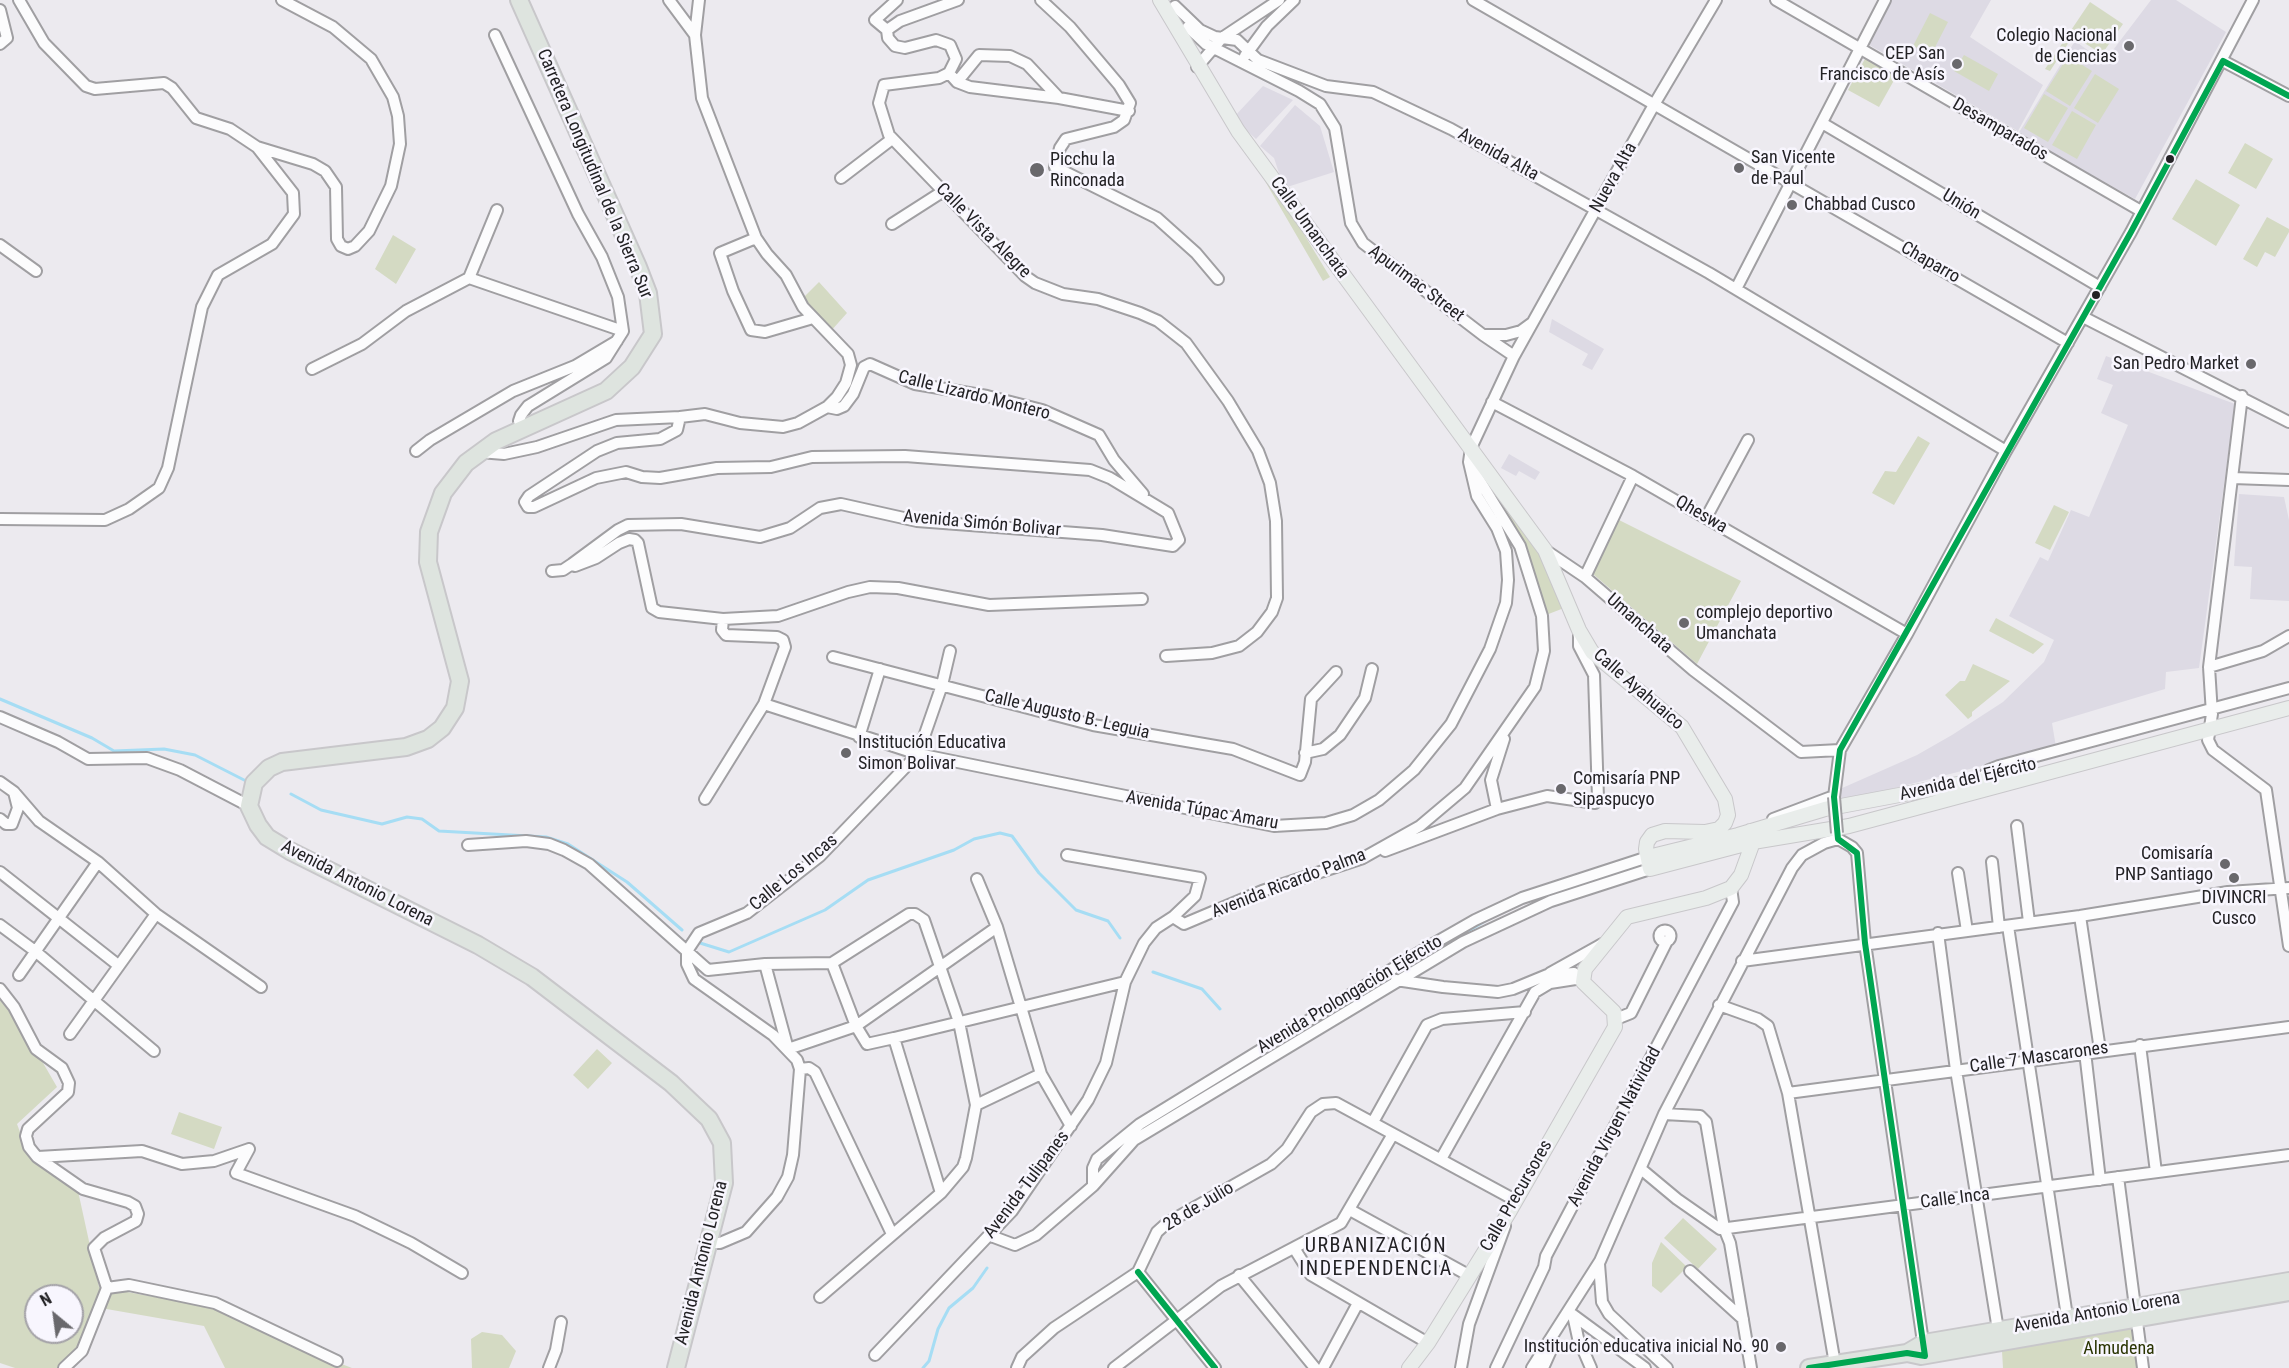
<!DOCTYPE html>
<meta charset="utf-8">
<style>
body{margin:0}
#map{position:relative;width:2289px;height:1368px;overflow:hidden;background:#eceaef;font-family:"Roboto Condensed",sans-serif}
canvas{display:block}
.north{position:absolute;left:24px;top:1284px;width:60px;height:60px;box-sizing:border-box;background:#f8f6fe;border:2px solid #a3a1a7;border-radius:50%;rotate:331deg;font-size:16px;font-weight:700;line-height:24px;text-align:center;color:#232225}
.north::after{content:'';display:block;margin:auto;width:21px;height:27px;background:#69686c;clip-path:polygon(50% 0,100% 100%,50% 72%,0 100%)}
</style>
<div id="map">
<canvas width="2289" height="1368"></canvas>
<div class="north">N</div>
</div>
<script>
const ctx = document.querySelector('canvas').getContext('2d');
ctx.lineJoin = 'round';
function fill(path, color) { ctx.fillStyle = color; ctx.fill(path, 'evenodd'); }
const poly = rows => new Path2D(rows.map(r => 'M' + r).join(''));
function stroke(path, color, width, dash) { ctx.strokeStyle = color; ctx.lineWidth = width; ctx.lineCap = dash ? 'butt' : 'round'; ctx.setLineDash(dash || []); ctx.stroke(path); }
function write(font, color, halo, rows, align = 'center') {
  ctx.font = font + ' "Roboto Condensed",sans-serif'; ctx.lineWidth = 5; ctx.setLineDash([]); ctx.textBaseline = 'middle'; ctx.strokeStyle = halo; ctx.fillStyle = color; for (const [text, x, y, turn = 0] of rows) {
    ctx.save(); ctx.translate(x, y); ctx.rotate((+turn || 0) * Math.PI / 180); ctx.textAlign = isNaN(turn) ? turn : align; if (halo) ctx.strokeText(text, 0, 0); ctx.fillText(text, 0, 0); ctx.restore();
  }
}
fill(poly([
 [1889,0,1991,0,1970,37,2043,85,2018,131,1866,43],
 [2151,0,2176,0,2226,32,2135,199,2018,134,2075,41,2104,62],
 [1263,86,1293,100,1256,139,1233,118],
 [1295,105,1320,126,1334,172,1284,188,1274,158,1260,146],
 [1552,319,1604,349,1592,370,1582,365,1588,354,1549,332],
 [2106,356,2235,404,2199,668,2166,672,2165,689,2052,723,2056,747,1840,802,1840,789,1917,755,1952,735,2003,702,2044,662,2054,640,2009,616,2040,557,2048,561,2071,510,2089,517,2128,425,2101,413,2113,385,2097,379],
 [1509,454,1540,472,1535,480,1519,471,1516,476,1501,468],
 [2239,494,2284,497,2289,520,2289,601,2250,599,2252,567,2234,566]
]), '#dddae4');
fill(poly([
 [2090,2,2123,24,2102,54,2073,36,2050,71,2045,69],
 [1930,13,1948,22,1931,55,1913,46],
 [1964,55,1998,74,1989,91,1954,71],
 [2068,56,2092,71,2070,106,2046,91],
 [1866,57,1897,75,1879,107,1848,90],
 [2095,74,2119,89,2098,123,2074,108],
 [2044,94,2068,108,2048,142,2024,128],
 [2072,111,2096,125,2077,159,2052,145],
 [2245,143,2273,159,2256,189,2228,173],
 [1258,169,1302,231,1330,277,1323,281],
 [2196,179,2240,205,2216,246,2172,219],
 [2267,217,2289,229,2289,232,2275,257,2265,252,2257,267,2243,259],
 [393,235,416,249,396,284,375,269],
 [819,282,847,313,830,332,802,299],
 [1918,436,1930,443,1894,505,1872,493,1885,471,1896,472],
 [1491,491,1500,497,1539,550,1564,608,1546,615],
 [2054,505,2069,512,2050,550,2035,543],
 [1619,520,1741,581,1697,664,1593,574],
 [1996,618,2044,644,2033,654,1989,631],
 [1973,664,2010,681,1972,712,1972,716,1968,719,1945,695,1960,681,1965,681],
 [0,1000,24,1030,57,1087,17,1124,27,1151,78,1191,99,1287,222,1309,300,1348,352,1368,225,1368,204,1326,95,1307,78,1351,58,1368,15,1368,0,1363],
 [36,1296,72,1296,72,1332,36,1332],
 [597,1049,612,1063,588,1089,573,1075],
 [179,1112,222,1127,214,1149,171,1134],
 [1683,1218,1717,1249,1698,1269,1664,1238],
 [1661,1242,1687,1267,1661,1293,1652,1286,1652,1263],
 [2139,1326,2143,1368,2003,1368,2002,1351],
 [482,1332,502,1335,516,1351,509,1368,472,1368,471,1339]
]), '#d4dac3');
stroke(poly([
 [0,699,92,738,114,751,164,749,195,755,246,781],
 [291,794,321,810,382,824,407,817,422,819,439,831,546,837,568,844,627,882,682,930],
 [1625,870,1638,866],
 [700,943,729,952,825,910,868,880,954,850,974,839,1000,833,1012,836,1039,873,1076,910,1108,921,1120,938],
 [1153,972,1202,989,1220,1009],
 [1300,1032,1485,921],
 [1221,1080,1246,1065],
 [923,1368,929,1361,938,1329,949,1308,973,1288,987,1268]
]), '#a6ddf4', 3);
const minor = poly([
 [19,0,44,43,86,86,95,89,164,83,172,88,196,118,230,129,257,147,313,164,325,171,336,187,337,239,341,246,348,249,355,246,369,231,391,186,400,144,398,116,393,97,371,59,333,27,282,0],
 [669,0,695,35],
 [958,0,900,21,887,30,888,38,895,46,905,48,936,40,950,45,956,59,949,73,939,78,884,85,879,103,889,135,1025,276,1035,283,1063,294,1098,299,1140,313,1158,321,1186,343,1228,401,1258,451,1270,483,1276,521,1277,598,1272,612,1257,632,1239,646,1212,653,1166,656],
 [1041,0,1070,27,1119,85,1130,103,1124,120,1114,127,1066,139,1060,148,1055,167,1157,218,1196,253,1218,279],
 [1473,0,2068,343],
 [1776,0,2141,211],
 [1175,6,1200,30,1215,37,1237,40,1258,60,1326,86,1373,92,1451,129,1709,273,2006,451],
 [0,10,7,38,0,44],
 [1188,27,1206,44,1299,91,1320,104,1335,128,1351,223,1363,243,1483,335,1506,335,1521,331,1532,323],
 [887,30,875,20,897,0],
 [495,35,578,214,602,257,618,297,623,331,606,358,528,406,521,415,519,421,523,428],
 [1245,56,1267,26,1294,0],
 [2223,61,2289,96],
 [1197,67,1222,38,1279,0],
 [949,73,957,82,970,87,1059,98,1129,111],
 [957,82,979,55,1010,56,1027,64,1059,98],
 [1822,123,2100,287],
 [841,178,892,139],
 [892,224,942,192],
 [756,238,720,253,733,291,751,330,765,332,813,318],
 [0,245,36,271],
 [469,278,623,331],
 [1736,289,1885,0],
 [2083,317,2289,422],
 [1483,335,1514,356],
 [312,369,362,344,406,311,469,278,497,210],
 [2242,396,2209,667,2212,714,2208,740,2213,750,2266,790,2289,946],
 [1492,402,1633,476,1907,634],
 [827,407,837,409,844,406,853,394,864,367,870,364,915,384,987,396,1042,410,1099,435,1114,460,1143,494],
 [680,417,705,414,740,423,783,427,798,423,827,407,837,397,846,383,851,365,848,354,803,307,786,275,767,254,756,238,702,98,695,35,699,0],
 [416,451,430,440,513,391,575,366,617,341],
 [480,452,504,454,537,447,616,420,680,417,677,430,660,439,617,443,597,451,529,496,525,502,528,507,534,507,596,478,626,472,642,477,660,478,717,468,771,467,812,457,905,456,1090,470,1110,478,1168,513,1179,540,1173,546,1102,535,917,521,841,504,820,508,790,528,760,537,681,524,628,525,618,530,572,564,563,570,552,571],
 [2233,478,2289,480],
 [1706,518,1748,440],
 [0,519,105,520,129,509,159,488,168,468,202,307,218,275,272,244,294,214,293,193,257,147],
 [1545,550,1585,577,1693,670,1801,752,1840,750],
 [575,566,596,558,619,543,629,539,635,540,638,543,652,608,659,612,723,619],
 [1585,577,1633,476],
 [1142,599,989,605,898,588,870,587,848,592,778,616,723,619,722,630,726,635,777,637,783,640,785,647,764,704,918,754,1274,826,1326,823,1353,815,1379,800,1414,770,1451,724,1490,649,1506,603,1508,580,1506,551,1497,528,1477,496,1469,462,1471,448,1514,356,1655,103,1716,0],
 [833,657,1093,725,1233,749,1300,775,1305,762,1311,699,1336,672],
 [2209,667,2263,651,2289,636],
 [0,717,58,742,88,759,147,758,180,770,249,806],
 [859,737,880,669],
 [1305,753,1323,749,1340,735,1365,698,1372,669],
 [1980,780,1989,770,1999,766,2289,688],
 [0,782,14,792,18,808,12,824,6,824,0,819],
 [14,792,39,821,98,862,156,914,261,987],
 [1834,797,1840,750,1907,634,2006,451,2131,232,2253,0],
 [705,799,764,704],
 [1497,809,1491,780,1504,739],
 [1773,819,1834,796],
 [2017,826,2029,922],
 [1838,839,1852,847,1857,853,1865,943,1924,1349],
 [468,845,526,841,549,844,564,850,589,864,708,970,765,964,832,963,909,914,915,914,924,920,959,1022,976,1105,966,1158,963,1167,941,1193,820,1297],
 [1385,851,1497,809,1547,796,1595,803,1598,798,1594,675,1579,646,1579,630],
 [1067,855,1200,878,1195,896,1173,917],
 [1992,862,1999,927],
 [0,872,118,965],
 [1958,873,1967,931],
 [977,879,997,927,1041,1074,1071,1126],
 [2080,916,2100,1050],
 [0,925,35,951,154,1051],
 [2008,926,2068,1323],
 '1659.5 936a5.5 5.5 0 1 1 11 0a5.5 5.5 0 1 1-11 0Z',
 [1938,933,1956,1070,1999,1336],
 [1742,961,2080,916,2228,892,2289,888],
 [832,963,856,1026,867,1044,894,1038],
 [765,964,788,1049,856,1026,997,927],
 [1550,973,1602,944],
 [19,975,98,862],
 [1396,980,1443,987,1498,992,1513,989,1547,975,1574,973],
 [0,989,14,1007,36,1049,62,1068,69,1083,68,1092,28,1129,26,1136,29,1147,37,1157,83,1189,128,1202,135,1206,138,1214,136,1221,104,1238,94,1248,107,1288,82,1351,64,1368],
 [1719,1005,1758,1019,1768,1026,1788,1093,1835,1364],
 [1616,1019,1631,1013,1667,941],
 [70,1034,156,914],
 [2140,1045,2156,1172],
 [2085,1052,2100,1180],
 [800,1069,809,1068,815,1072,892,1234],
 [1788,1093,2289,1027],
 [976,1105,1041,1074],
 [1664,1114,1700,1116,1706,1122,1724,1228,1730,1243,1751,1368],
 [1373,1122,1427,1025,1442,1019,1525,1012],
 [249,1149,236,1173,355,1216,411,1243,462,1273],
 [38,1157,142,1151,182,1164,214,1161,249,1149],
 [1441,1159,1535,992,1550,983,1582,978],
 [1641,1169,1677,1199,1720,1229,2289,1155],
 [2118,1177,2143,1368],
 [1093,1186,1093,1168,1097,1159,1140,1124,1433,944,1475,920,1522,898,1648,857],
 [941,1193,894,1038,1125,982],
 [1350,1210,1470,1276],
 [991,1236,1015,1245,1036,1235,1093,1186,1134,1140,1463,942,1551,901,1650,869],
 [706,1243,720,1243,746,1232,777,1197,788,1177,793,1155,800,1069,797,1060,773,1035,694,979,687,964,687,951,699,933,747,913,820,856,918,754,942,685,950,651],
 [1294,1248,1311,1275,1428,1343],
 [1599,1264,1602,1302,1609,1314,1667,1368],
 [1690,1271,1743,1319],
 [1138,1272,1215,1368],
 [1239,1275,1315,1368],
 [107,1288,129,1285,215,1303,337,1361],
 [1569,1312,1645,1368],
 [1573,1315,1578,1338,1591,1368],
 [875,1355,1012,1211,1088,1100,1106,1063,1125,982,1144,943,1156,928,1173,917,1184,924,1262,891,1363,858,1420,826,1465,788,1535,687,1544,651,1542,616,1520,546,1473,470],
 [549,1368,556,1350,561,1322],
 [1017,1368,1022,1357,1054,1328,1138,1272,1157,1232,1167,1223,1271,1164,1287,1149,1311,1112,1323,1104,1336,1103,1515,1200],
 [1114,1368,1221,1286,1341,1223,1393,1134],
 [1323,1368,1358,1303],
 [1461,1368,1469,1324,1505,1226],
 [1496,1368,1544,1267,1546,1256,1733,902,1731,888],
 [1532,1368,1549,1341],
 [1543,1368,1552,1348,1549,1341,1600,1261,1664,1114,1792,868,1802,855,1824,843,1838,839]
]);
const major = poly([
 [1160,0,1238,131,1545,550,1579,630,1592,652,1682,727,1725,799,1728,815,1725,823,1719,829,1705,832,1665,831,1652,835,1647,842,1646,849,1650,869,1753,842,1849,826,2289,708],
 [1648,857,1738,835,1825,809,1979,780],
 [1409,1368,1428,1343,1508,1214,1615,1027,1614,1012,1583,982,1585,969,1627,917,1706,898,1731,888,1741,875,1753,842,1750,831]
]);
const highway = poly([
 [519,0,638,267,648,293,653,334,632,367,606,391,496,441,466,463,443,493,429,532,428,562,460,681,455,708,442,728,428,739,406,747,282,762,269,768,254,783,249,806,258,825,267,837,290,851,478,945,532,977,671,1083,709,1119,722,1143,724,1183,676,1368],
 [1907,1353,1924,1343,2289,1281],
 [1809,1368,1907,1353,1921,1356,2289,1292]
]);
stroke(minor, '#a09fa2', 14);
stroke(major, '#c8c7ca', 16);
stroke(highway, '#c8c7ca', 20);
stroke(minor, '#fcfcfd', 10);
stroke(major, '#e9edeb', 14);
stroke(highway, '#dee4df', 16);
const minorBridge = poly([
 [1834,797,1837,833]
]);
stroke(minorBridge, '#a09fa2', 14, []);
stroke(minorBridge, '#fcfcfd', 10);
stroke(poly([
 [1138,1272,1215,1368],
 [1809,1368,1907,1353,1925,1356,1865,943,1857,853,1838,839,1834,797,1840,750,2131,232,2223,61,2289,96]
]), '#00a651', 6);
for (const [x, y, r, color] of [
 [2129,46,6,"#69686c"],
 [1957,64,6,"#69686c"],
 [2170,159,5,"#232225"],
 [1739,168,6,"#69686c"],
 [1037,170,8,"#69686c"],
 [1792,205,6,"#69686c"],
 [2096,295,5,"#232225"],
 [2251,364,6,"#69686c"],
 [1684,623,6,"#69686c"],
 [846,753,6,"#69686c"],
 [1561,789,6,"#69686c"],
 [2225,864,6,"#69686c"],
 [2234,878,6,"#69686c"],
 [1781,1347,6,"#69686c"]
]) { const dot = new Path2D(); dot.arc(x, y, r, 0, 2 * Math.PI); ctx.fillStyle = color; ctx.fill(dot); stroke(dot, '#f8f6fe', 2); }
write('18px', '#232225', '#f8f6fe', [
 ["Colegio Nacional",2117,36,"right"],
 ["de Ciencias",2117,57,"right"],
 ["CEP San",1945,54,"right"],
 ["Francisco de Asís",1945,75,"right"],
 ["San Vicente",1751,158],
 ["de Paul",1751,179],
 ["Picchu la",1050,160],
 ["Rinconada",1050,181],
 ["Chabbad Cusco",1804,205],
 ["San Pedro Market",2239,364,"right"],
 ["complejo deportivo",1696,613],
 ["Umanchata",1696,634],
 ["Institución Educativa",858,743],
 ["Simon Bolivar",858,764],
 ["Comisaría PNP",1573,779],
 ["Sipaspucyo",1573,800],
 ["Comisaría",2213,854,"right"],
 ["PNP Santiago",2213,875,"right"],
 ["DIVINCRI",2234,898,"center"],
 ["Cusco",2234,919,"center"],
 ["Institución educativa inicial No. 90",1769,1347,"right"]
], 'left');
write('18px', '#232225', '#f8f6fe', [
 ["Desamparados",2000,130,30],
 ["Avenida Alta",1498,155,29],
 ["Carretera Longitudinal de la Sierra Sur",594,174,67],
 ["Nueva Alta",1614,178,-61],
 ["Unión",1961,205,31],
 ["Calle Umanchata",1309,228,54],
 ["Calle Vista Alegre",983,231,45],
 ["Chaparro",1930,263,30],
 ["Apurimac Street",1416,284,37],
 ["Calle Lizardo Montero",974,396,14],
 ["Qheswa",1701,515,30],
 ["Avenida Simón Bolivar",982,524,5],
 ["Umanchata",1639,624,41],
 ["Calle Ayahuaico",1638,690,41],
 ["Calle Augusto B. Leguia",1067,715,13],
 ["Avenida del Ejército",1968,780,-13],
 ["Avenida Túpac Amaru",1202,811,10],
 ["Calle Los Incas",794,873,-40],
 ["Avenida Antonio Lorena",357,884,27],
 ["Avenida Ricardo Palma",1289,884,-21],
 ["Avenida Prolongación Ejército",1350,995,-31],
 ["Calle 7 Mascarones",2039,1058,-8],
 ["Avenida Virgen Natividad",1615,1127,-62],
 ["Avenida Tulipanes",1027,1185,-53],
 ["Calle Precursores",1517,1196,-60],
 ["Calle Inca",1955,1199,-7],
 ["28 de Julio",1199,1207,-31],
 ["Avenida Antonio Lorena",702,1263,-76],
 ["Avenida Antonio Lorena",2097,1313,-10]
]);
write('18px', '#2a3402', '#f8f6fe', [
 ["Almudena",2119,1349]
]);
ctx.letterSpacing = '1.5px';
write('20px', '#232225', '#f8f6fe', [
 ["URBANIZACIÓN",1376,1247],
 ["INDEPENDENCIA",1376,1270]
]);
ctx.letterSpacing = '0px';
</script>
